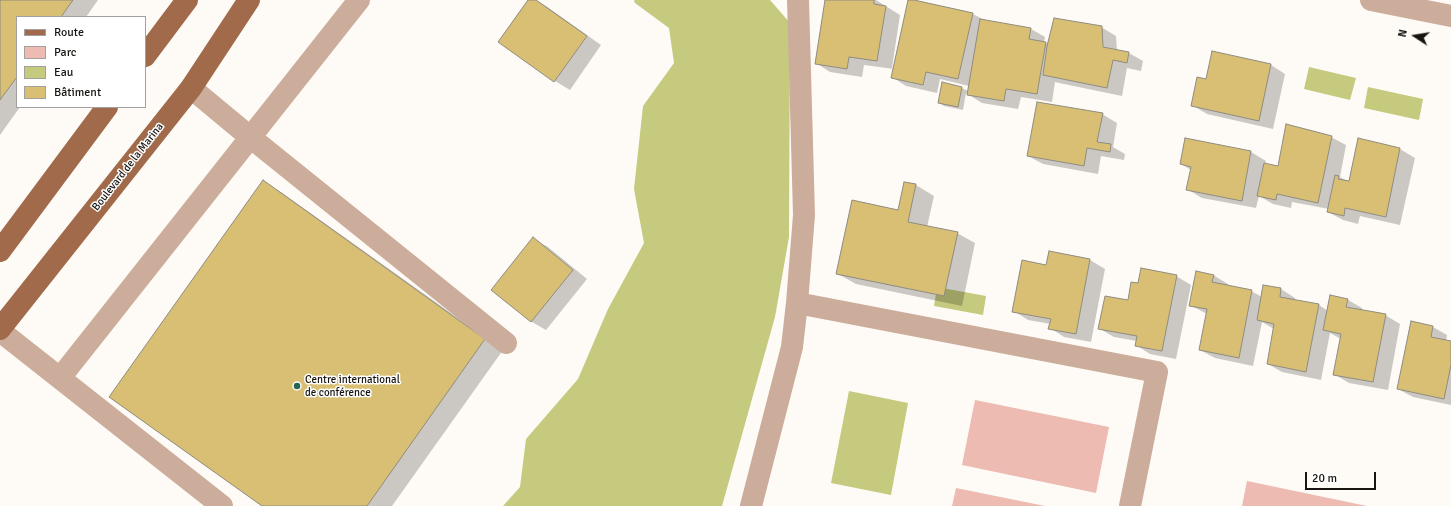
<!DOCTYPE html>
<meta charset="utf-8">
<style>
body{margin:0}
#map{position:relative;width:1451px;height:506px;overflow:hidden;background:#fefbf6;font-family:Signika,sans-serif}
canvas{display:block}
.legend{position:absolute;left:16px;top:16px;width:130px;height:92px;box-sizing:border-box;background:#fff;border:1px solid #a3a1a0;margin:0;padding:5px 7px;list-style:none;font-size:12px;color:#181511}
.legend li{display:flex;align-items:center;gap:8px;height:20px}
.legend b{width:20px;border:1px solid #a3a1a0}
.north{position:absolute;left:1395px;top:16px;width:40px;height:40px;-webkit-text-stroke:3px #fff;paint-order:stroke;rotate:282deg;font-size:11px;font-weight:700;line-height:16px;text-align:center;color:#181511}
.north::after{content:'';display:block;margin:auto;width:14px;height:18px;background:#181511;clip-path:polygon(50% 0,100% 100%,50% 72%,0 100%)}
.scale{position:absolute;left:1305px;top:472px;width:71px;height:18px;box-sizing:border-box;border:2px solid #181511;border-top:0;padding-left:5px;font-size:12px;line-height:14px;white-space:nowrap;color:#181511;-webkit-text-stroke:3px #fff;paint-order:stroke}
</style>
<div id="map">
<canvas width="1451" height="506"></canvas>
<ul class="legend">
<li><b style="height:5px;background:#a16a4b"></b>Route</li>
<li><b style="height:11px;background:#edbbb2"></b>Parc</li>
<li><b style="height:11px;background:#c5ca7e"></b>Eau</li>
<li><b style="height:11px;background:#d8bf74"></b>Bâtiment</li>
</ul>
<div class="north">N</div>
<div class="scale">20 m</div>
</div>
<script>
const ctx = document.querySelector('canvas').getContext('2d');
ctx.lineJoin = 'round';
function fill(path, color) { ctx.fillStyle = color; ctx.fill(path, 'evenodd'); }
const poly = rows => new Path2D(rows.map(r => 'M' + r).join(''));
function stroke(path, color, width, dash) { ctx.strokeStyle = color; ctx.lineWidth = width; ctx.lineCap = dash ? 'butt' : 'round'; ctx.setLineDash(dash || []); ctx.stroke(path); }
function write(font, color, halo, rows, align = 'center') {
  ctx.font = font + ' Signika,sans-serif'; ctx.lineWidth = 3; ctx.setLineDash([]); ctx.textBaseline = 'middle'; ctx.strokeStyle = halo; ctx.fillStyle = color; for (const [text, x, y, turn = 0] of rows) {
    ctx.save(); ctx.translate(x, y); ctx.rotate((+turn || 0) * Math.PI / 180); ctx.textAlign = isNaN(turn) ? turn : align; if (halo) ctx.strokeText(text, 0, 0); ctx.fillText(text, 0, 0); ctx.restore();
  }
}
fill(poly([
 [975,400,1109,427,1096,493,962,465],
 [1247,481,1367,506,1242,506],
 [956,488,1045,506,952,506]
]), '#edbbb2');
fill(poly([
 [634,0,770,0,790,23,789,237,775,317,722,506,503,506,520,487,526,439,578,379,608,309,644,243,634,189,643,106,674,63,669,28,635,3],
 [1309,67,1356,78,1350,100,1304,89],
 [1368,87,1423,99,1419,120,1364,108],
 [937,287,986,296,983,315,934,306],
 [849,391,908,403,891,495,831,483]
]), '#c5ca7e');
fill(poly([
 [0,0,98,0,86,17,17,17,17,107,20,107,0,135],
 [529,0,535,0,546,6,601,45,570,90,555,81,500,42],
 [826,0,876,0,900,15,892,68,894,69,909,0,973,14,984,20,1031,29,1045,37,1044,42,1048,44,1101,27,1116,36,1117,51,1129,53,1143,61,1141,71,1127,68,1122,96,1059,83,1055,82,1052,102,1021,97,1018,109,982,103,966,93,963,110,944,106,939,103,962,88,968,91,969,86,940,79,937,93,906,86,892,77,894,69,864,65,862,77,830,72,816,63],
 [1271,65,1285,74,1273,129,1207,114,1192,105,1207,80],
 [1102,114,1117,123,1113,147,1125,154,1124,160,1101,156,1098,174,1043,164,1028,156],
 [1331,137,1346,145,1340,177,1349,182,1350,183,1359,139,1400,149,1415,158,1400,225,1360,216,1358,224,1343,220,1328,212,1329,209,1292,202,1291,208,1273,204,1259,196,1256,208,1202,198,1187,189,1191,170,1181,164,1186,139,1251,152,1266,161,1265,164,1279,167],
 [263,181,281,192,503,350,392,506,263,506],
 [916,185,934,196,927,227,957,233,975,243,962,306,856,284,838,274,899,211],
 [533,239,548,247,587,279,546,330,532,322,493,290],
 [1049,252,1090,260,1105,269,1091,342,1064,337,1050,328,1051,324,1028,320,1014,311,1047,266],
 [1213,275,1228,284,1228,286,1251,291,1262,297,1281,289,1295,298,1295,301,1319,305,1328,311,1348,300,1362,308,1362,311,1385,315,1400,324,1388,390,1349,383,1334,374,1341,339,1330,333,1321,380,1282,372,1268,364,1274,329,1262,322,1253,366,1215,358,1200,350,1207,314,1190,305],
 [1176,276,1191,285,1176,359,1150,354,1136,345,1137,341,1114,337,1100,329,1129,301,1139,284],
 [1433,327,1447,335,1446,341,1451,342,1451,405,1413,397,1398,389]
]), '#0003');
const building = poly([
 [0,0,73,0,61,17,17,17,17,77,0,100,0,0],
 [528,0,536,0,587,36,554,82,498,42,528,0],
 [825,0,874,0,874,4,886,6,877,61,849,57,847,69,815,64,825,0],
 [908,0,914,0,973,13,958,79,926,72,923,85,891,78,908,0],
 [1054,18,1102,26,1103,47,1129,52,1127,63,1113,60,1107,88,1043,75,1047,46,1054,18],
 [980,19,1031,28,1029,39,1046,42,1037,94,1006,89,1004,101,967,95,980,19],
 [1212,51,1271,64,1259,121,1191,106,1197,77,1206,79,1212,51],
 [942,82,962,87,958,107,938,103,942,82],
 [1037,102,1103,113,1097,142,1111,144,1110,152,1087,148,1084,166,1027,156,1037,102],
 [1286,124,1332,136,1318,203,1277,194,1276,200,1257,196,1264,163,1278,166,1286,124],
 [1185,138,1251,151,1242,201,1186,190,1191,167,1180,164,1185,138],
 [1358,138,1400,148,1386,217,1345,208,1344,216,1327,212,1335,175,1339,176,1338,179,1349,181,1358,138],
 [263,180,485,339,367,506,262,506,109,397,263,180],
 [904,182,916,184,908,222,958,232,944,296,836,274,852,200,898,210,904,182],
 [533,237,573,270,531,322,491,290,533,237],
 [1049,251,1090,259,1076,334,1048,329,1051,319,1012,312,1022,260,1046,265,1049,251],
 [1141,268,1177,275,1162,351,1135,346,1137,336,1098,329,1105,296,1128,300,1131,282,1138,283,1141,268],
 [1196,271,1214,275,1212,282,1252,290,1239,358,1199,350,1207,309,1189,306,1196,271],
 [1263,285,1281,288,1280,297,1319,304,1306,372,1267,364,1274,324,1257,320,1263,285],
 [1330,295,1348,299,1346,307,1386,314,1373,382,1333,375,1341,334,1323,330,1330,295],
 [1411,321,1433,326,1431,337,1451,341,1451,365,1444,399,1397,389,1411,321]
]);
fill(building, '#d8bf74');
stroke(building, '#8f8b7f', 1);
stroke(poly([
 [1371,0,1451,16],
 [191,88,250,137,506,343],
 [797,303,1157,372,1130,506],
 [0,331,222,506],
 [60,378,359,0],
 [751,506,792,347,797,303,804,215,798,0]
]), '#ccad9b', 22);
stroke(poly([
 [145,56,187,0],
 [0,251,107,107],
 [0,329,191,88,249,0]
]), '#a16a4b', 22);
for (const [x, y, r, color] of [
 [297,386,4,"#246554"]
]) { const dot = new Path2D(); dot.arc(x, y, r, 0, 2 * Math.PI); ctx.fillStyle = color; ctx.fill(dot); stroke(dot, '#fff', 1.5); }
write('11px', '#181511', '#fff', [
 ["Boulevard de la Marina",128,167,-52]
]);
write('11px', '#181511', '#fff', [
 ["Centre international",305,380],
 ["de conférence",305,393]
], 'left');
</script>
